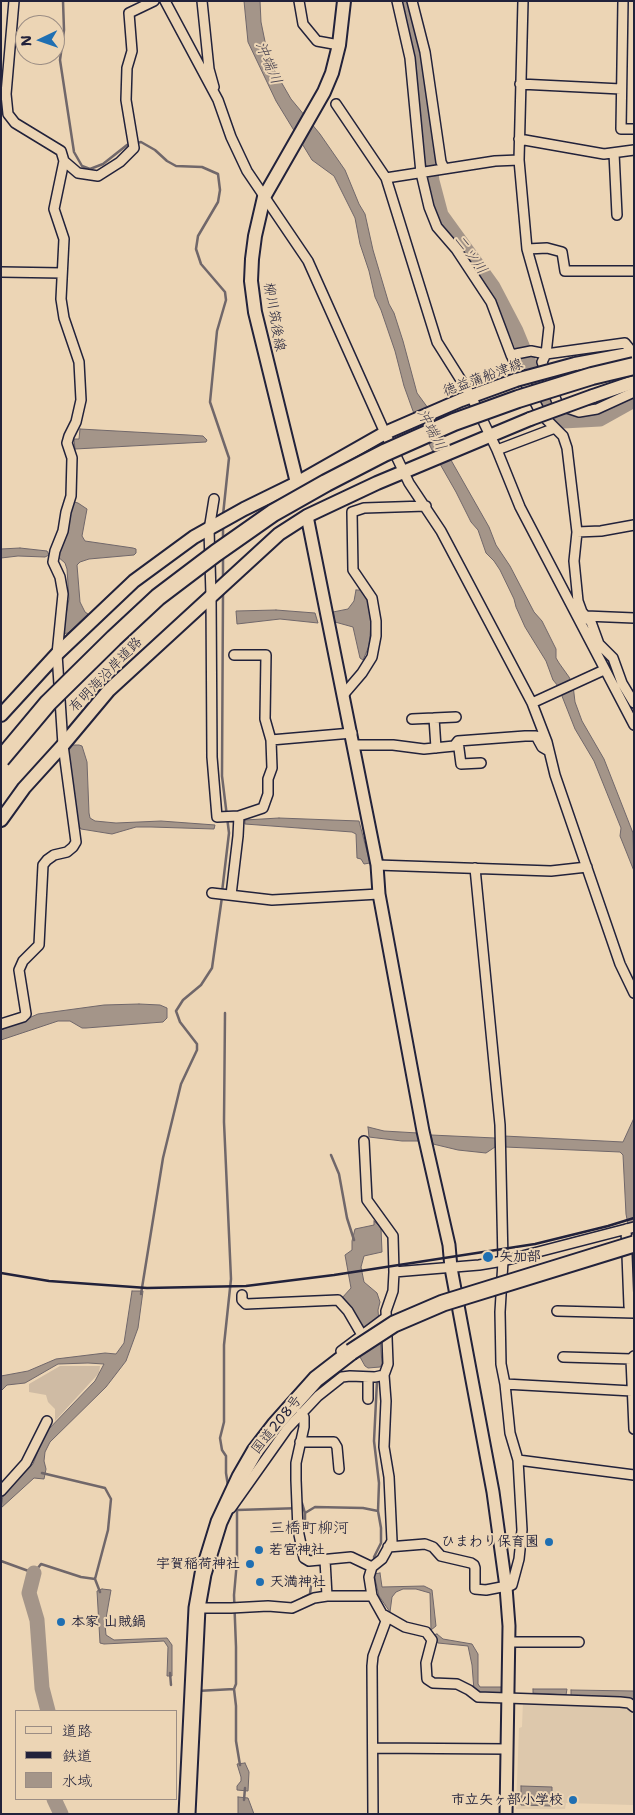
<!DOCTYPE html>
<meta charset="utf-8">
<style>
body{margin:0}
#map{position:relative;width:635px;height:1815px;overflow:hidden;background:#ecd5b5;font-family:"Shantell Sans","Klee One",sans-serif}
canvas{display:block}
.frame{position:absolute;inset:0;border:2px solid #22223b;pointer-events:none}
.legend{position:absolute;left:15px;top:1710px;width:162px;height:90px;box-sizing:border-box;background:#ecd5b5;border:1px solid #9b8d84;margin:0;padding:6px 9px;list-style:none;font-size:15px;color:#22223b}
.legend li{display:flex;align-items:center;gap:10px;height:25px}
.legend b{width:25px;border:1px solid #9b8d84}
.north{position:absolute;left:15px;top:15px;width:50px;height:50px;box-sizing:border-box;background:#ecd5b5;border:1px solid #9b8d84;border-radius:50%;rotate:267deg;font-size:14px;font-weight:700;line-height:20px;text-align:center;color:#22223b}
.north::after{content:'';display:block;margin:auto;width:18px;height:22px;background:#1f6fb2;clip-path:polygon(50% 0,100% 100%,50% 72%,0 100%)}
</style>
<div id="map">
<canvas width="635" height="1815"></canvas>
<div class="frame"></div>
<ul class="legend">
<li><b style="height:6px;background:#ecd5b5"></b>道路</li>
<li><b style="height:6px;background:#22223b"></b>鉄道</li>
<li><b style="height:14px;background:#a49589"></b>水域</li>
</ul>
<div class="north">N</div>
</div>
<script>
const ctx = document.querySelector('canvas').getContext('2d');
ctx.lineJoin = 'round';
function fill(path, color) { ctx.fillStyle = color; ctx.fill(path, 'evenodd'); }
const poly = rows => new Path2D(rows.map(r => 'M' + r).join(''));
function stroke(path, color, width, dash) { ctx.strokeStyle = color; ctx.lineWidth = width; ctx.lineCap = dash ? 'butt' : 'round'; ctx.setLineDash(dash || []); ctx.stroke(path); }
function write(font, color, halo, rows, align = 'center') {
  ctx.font = font + ' "Shantell Sans","Klee One",sans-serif'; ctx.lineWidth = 4; ctx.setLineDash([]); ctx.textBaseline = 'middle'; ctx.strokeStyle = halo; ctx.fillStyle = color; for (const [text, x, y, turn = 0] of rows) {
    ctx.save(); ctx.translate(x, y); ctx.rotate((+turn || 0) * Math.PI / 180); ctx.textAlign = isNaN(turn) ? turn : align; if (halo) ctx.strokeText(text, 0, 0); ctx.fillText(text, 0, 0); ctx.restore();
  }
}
fill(poly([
 [523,1701,617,1706,632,1711,633,1805,566,1803,565,1809,516,1809,519,1728,522,1727]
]), '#ddc8ac');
fill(poly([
 [60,1366,100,1366,99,1373,55,1421,55,1409,48,1402,46,1395,29,1392,29,1384]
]), '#cfbba4');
const water = poly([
 [244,1,260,1,261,22,269,61,291,99,320,134,345,170,359,204,365,214,373,250,389,304,394,313,403,341,417,393,428,408,432,424,439,439,489,527,496,545,510,566,534,612,542,621,556,649,556,658,559,663,569,677,573,685,575,702,582,721,604,759,633,833,634,871,620,836,621,828,594,761,575,729,558,686,553,680,546,661,525,627,516,607,514,599,500,570,494,561,486,553,478,530,471,522,456,492,432,450,413,411,404,386,395,351,381,310,375,297,369,271,360,244,355,218,334,176,312,160,276,101,248,42,244,1],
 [80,429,188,435,203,436,207,440,206,442,75,449,74,439,79,439,80,429],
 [74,502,78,503,87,509,82,536,85,541,133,548,136,549,136,553,134,555,89,559,80,562,77,565,80,602,85,612,88,614,68,633,61,634,62,627,64,625,69,599,67,569,65,563,57,556,72,503,74,502],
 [20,548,47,551,49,555,45,557,18,556,1,558,1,549,20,548],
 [356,590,361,590,371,600,372,612,369,646,363,660,360,658,353,627,335,622,333,612,348,609,354,601,356,590],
 [276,610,315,613,318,623,280,619,237,624,236,611,276,610],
 [72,745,79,745,82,746,87,762,89,813,90,818,95,821,116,823,161,821,215,825,214,829,151,827,136,827,112,834,81,829,79,826,65,754,72,745],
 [279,818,359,821,370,863,364,864,361,859,357,858,356,834,352,832,245,824,245,820,279,818],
 [139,1004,160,1005,167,1008,167,1018,163,1022,86,1028,82,1028,70,1021,58,1021,1,1040,1,1030,38,1014,104,1005,139,1004],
 [634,1118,634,1234,630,1235,626,1214,623,1155,620,1152,505,1147,504,1136,623,1142,634,1118],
 [368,1127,384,1131,418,1133,419,1141,402,1141,369,1137,368,1127],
 [431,1135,495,1138,495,1147,486,1153,458,1150,433,1144,431,1135],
 [374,1221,381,1228,382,1252,364,1256,361,1267,364,1282,377,1293,380,1302,378,1310,382,1364,380,1367,368,1368,365,1366,360,1357,359,1324,352,1311,342,1298,351,1288,345,1255,352,1250,352,1241,355,1229,374,1225,374,1221],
 [132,1291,143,1291,138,1328,126,1361,106,1387,50,1442,45,1452,44,1461,46,1469,44,1479,34,1478,1,1508,3,1495,33,1464,45,1433,95,1381,104,1364,88,1363,58,1364,25,1383,7,1385,1,1391,1,1376,28,1371,56,1359,105,1353,116,1354,124,1343,132,1291],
 [380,1573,382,1587,424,1586,432,1590,436,1626,431,1630,430,1593,416,1589,403,1589,396,1592,392,1597,390,1612,379,1596,374,1574,380,1573],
 [102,1589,111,1590,105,1624,106,1635,114,1640,167,1638,172,1645,172,1676,167,1676,168,1647,164,1641,104,1644,100,1643,97,1591,102,1589],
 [437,1634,443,1639,472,1644,478,1654,478,1684,480,1687,504,1687,505,1694,479,1694,474,1690,472,1665,468,1646,438,1643,433,1635,437,1634],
 [533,1689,567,1689,566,1695,533,1693,533,1689],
 [571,1690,634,1691,634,1703,571,1696,571,1690],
 [245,1763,249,1772,248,1791,237,1790,237,1786,241,1781,241,1777,237,1764,245,1763],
 [521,1786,552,1787,552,1806,521,1805,521,1786],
 [238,1797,248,1798,254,1814,238,1814,238,1797]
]);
fill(water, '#a49589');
stroke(water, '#70676a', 1);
stroke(poly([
 [63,1,64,30,60,60,74,152,82,166,90,169,103,164,127,145,141,142,155,150,167,161,176,166,202,167,218,174,220,190,218,202,198,236,196,249,201,264,225,292,226,300,217,331,210,402,229,458,223,515],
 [223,540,223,526],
 [223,580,223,556],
 [222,892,229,833,222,776,223,593],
 [225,1013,224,1122,231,1279,224,1345,224,1422,220,1438,222,1450,226,1456,226,1473,228,1486],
 [331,1155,339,1174,347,1218,354,1240],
 [141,1294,163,1158,181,1084,197,1050,197,1044,180,1022,176,1011,183,1000,201,985,212,968,222,897],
 [42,1473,105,1488,111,1499,108,1530,95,1579],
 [302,1503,305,1513],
 [235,1505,237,1510,237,1561,234,1595,236,1647,236,1684,234,1689,236,1706,236,1741,240,1765],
 [237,1510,302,1508],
 [305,1523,305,1513,315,1507,363,1508,378,1511],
 [1,1561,34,1573,41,1564,81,1577,95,1579,100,1592],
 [375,1562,374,1557,381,1543,381,1528,378,1511,379,1483,374,1441,377,1381],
 [302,1598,310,1594,311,1585],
 [170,1673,171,1685],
 [197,1691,234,1689],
 [244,1800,245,1788]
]), '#70676a', 2.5);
stroke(poly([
 [405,1,414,42,432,181,441,215,493,287,516,331,544,399,563,421,600,419,634,400],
 [34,1573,29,1593,37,1620,42,1688,48,1711],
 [54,1799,61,1814]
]), '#a49589', 15);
const minor = poly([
 [14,1,6,94,8,114,15,123,61,151,64,161,78,173,98,176,120,162,134,148,126,100,127,68,132,51,129,13,154,1],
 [165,1,218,100,231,137,247,171,308,261,385,433,409,483,441,531,532,703,547,742,555,775,620,964,634,993],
 [202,1,209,69,214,87],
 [299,1,303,24,317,41,339,45],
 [397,1,410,58,421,173,429,207,437,227,456,249,491,302,511,355,541,414,563,436,567,448,577,532,574,561,578,601,582,612,591,622,599,644,613,658,622,683,634,703],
 [412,1,425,52,441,162,444,168],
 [523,1,519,160,527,249],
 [623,1,621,129,634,129],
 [520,84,621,89],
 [336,104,386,178,437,342,471,396,497,450,520,507,634,725],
 [519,139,604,154,634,150],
 [614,153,617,215],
 [386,178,495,161,519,160],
 [634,271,565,271,562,252,547,248,527,249,549,327,546,354,542,362,558,405,579,412,597,409,634,392],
 [1,272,62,273],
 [511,355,531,351,546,354,625,343,633,353],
 [497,450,555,428],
 [214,499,209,530,211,595,212,757,217,817,239,816,263,808,268,794,268,779,272,768,271,740,352,733],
 [577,532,601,531,634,525],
 [586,616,634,618],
 [234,655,266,655,265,719,271,740],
 [344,694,362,673,372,657,376,636,376,621,372,598,353,570,352,512,364,508,426,506],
 [532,703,604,670],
 [434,718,436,748],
 [412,719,456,717],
 [458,741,461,764,481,763],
 [354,745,393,745,424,749,454,746,458,741,525,736,536,736,542,747,549,751],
 [377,865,551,871,587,867],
 [212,893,272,900,379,894],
 [231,895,238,836,239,816],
 [1,1024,23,1017,26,1014,19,970,23,961,39,945,43,865,47,860,54,855,67,852,73,847,76,842,63,745,57,654,63,594,60,577,53,562,55,551,63,531,66,512,71,496,72,458,67,443,69,436,76,422,81,400,79,362,64,318,61,299,64,239,54,209,64,161],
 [364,1141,367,1200,393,1236,394,1272,393,1291,386,1311,388,1364,384,1375,386,1401,384,1447,389,1477,392,1541,382,1559,372,1567,369,1577,372,1596,386,1621,373,1656,372,1666,373,1814],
 [626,1229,629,1306,634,1312],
 [394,1272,479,1265,503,1261,634,1227],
 [242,1295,242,1300,246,1304,338,1300,348,1311,362,1335],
 [557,1311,634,1313],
 [341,1351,385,1318],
 [634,1356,631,1359,634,1429],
 [563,1357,631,1359],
 [505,1384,632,1391],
 [368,1399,368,1377],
 [301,1413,304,1417,304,1427,296,1463,296,1480,298,1530,304,1558,309,1561,351,1557,372,1567],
 [300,1442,334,1442,337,1447,339,1469],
 [518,1460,634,1475],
 [1,1491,26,1463,47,1421],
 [231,1508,287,1429,318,1396,342,1377,350,1376,375,1377,384,1375],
 [388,1547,425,1544,433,1547,441,1556,471,1563,474,1565,475,1568,475,1589,486,1590,512,1585,519,1559,522,1530,518,1460,510,1433,505,1384,501,1364,500,1312,503,1261,500,1125,475,868],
 [325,1560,327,1596],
 [197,1608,231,1608,268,1606,292,1608,314,1598,327,1596,372,1596],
 [384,1615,405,1627,426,1632,432,1640,426,1663,427,1679,433,1683,457,1684,469,1690,478,1697,620,1702,629,1703,634,1707],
 [509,1642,579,1642],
 [373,1748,507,1749]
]);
const tertiary = poly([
 [307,516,377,865,379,894,423,1131,449,1245,451,1268,493,1492,506,1587,509,1626,506,1814]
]);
const secondary = poly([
 [575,364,634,353],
 [593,396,634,382],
 [299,491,255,312,251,281,252,259,255,236,264,197,324,92,332,73,339,45,344,1],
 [1,715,57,654,134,581,194,537,244,509,297,483,385,433,461,400,516,380],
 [1,820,24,788,63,745,109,690,279,534,307,516,377,483,530,419]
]);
const trunk = poly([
 [187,1814,197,1608,203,1574,219,1522,240,1477,255,1451,275,1425,316,1379,351,1352]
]);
stroke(minor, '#22223b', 12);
stroke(tertiary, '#22223b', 15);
stroke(secondary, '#22223b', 16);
stroke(trunk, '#22223b', 19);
stroke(minor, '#ecd5b5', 9);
stroke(tertiary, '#ecd5b5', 11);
stroke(secondary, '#ecd5b5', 12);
stroke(trunk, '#ecd5b5', 15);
stroke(poly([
 [1,1273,49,1281,147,1288,246,1286,334,1275,535,1244,608,1226,634,1218]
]), '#22223b', 2.5);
const secondaryBridge = poly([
 [516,380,575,364],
 [530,419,593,396]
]);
const trunkBridge = poly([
 [351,1352,394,1324,443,1303,634,1244]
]);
const motorwayBridge = poly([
 [1,759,48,703,114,638,158,597,216,553,273,513,326,483,384,453,454,422,518,399,592,376,634,366]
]);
stroke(secondaryBridge, '#22223b', 16, []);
stroke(trunkBridge, '#22223b', 19, []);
stroke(motorwayBridge, '#22223b', 20, []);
stroke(secondaryBridge, '#ecd5b5', 12);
stroke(trunkBridge, '#ecd5b5', 15);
stroke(motorwayBridge, '#ecd5b5', 16);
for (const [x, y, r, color] of [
 [488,1257,6,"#1f6fb2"],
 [549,1542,5,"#1f6fb2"],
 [259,1550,5,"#1f6fb2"],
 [250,1564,5,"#1f6fb2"],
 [260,1582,5,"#1f6fb2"],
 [61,1622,5,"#1f6fb2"],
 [573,1800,5,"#1f6fb2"]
]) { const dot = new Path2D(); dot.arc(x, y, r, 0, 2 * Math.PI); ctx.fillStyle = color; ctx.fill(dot); stroke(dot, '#ecd5b5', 2); }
write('14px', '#22223b', '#ecd5b5', [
 ["柳川筑後線",274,317,80],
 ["徳益蒲船津線",483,378,-20],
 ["有明海沿岸道路",106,675,-46],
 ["国道208号",277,1425,-51]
]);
write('bold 14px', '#22223b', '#ecd5b5', [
 ["矢加部",499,1257],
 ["ひまわり保育園",539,1542,"right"],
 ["若宮神社",269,1550],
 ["宇賀稲荷神社",240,1564,"right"],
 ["天満神社",270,1582],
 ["本家 山賊鍋",71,1622],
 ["市立矢ヶ部小学校",563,1800,"right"]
], 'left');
write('italic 15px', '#494452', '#ecd5b5', [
 ["沖端川",268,63,67],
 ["二ツ川",470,255,54],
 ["沖端川",431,430,62]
]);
write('16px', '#22223b', '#ecd5b5', [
 ["三橋町柳河",309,1529]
]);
</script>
